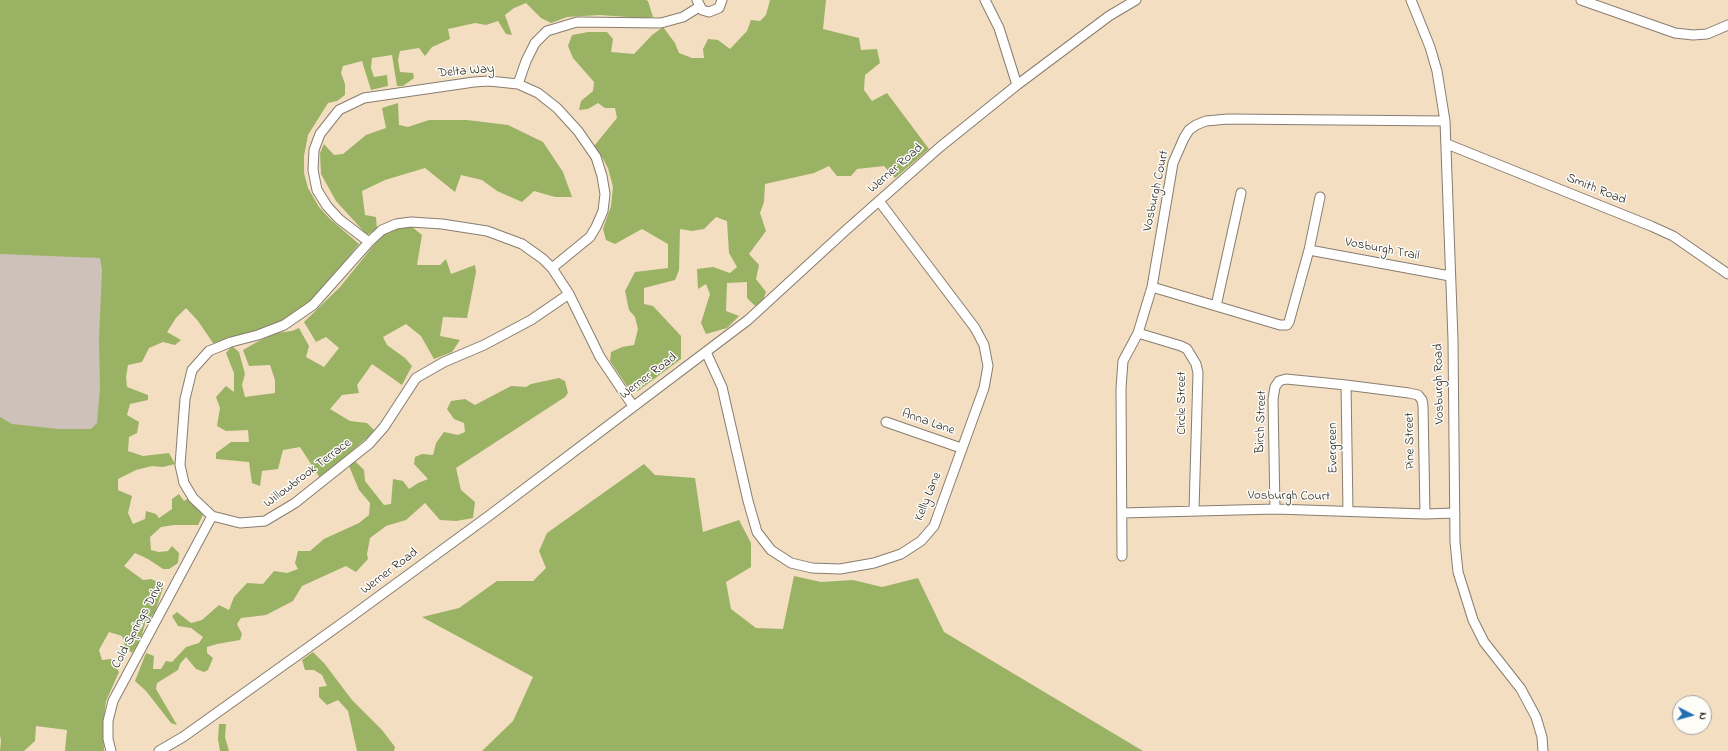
<!DOCTYPE html>
<style>
body{margin:0}
#map{position:relative;width:1728px;height:751px;overflow:hidden;background:#f3dec2;font-family:"Indie Flower",sans-serif}
canvas{display:block}
.north{position:absolute;left:1672px;top:695px;width:40px;height:40px;box-sizing:border-box;background:#fdfcf7;border:1px solid #a3a29f;border-radius:50%;rotate:96deg;font-size:11px;font-weight:700;line-height:16px;text-align:center;color:#1c1c1c}
.north::after{content:'';display:block;margin:auto;width:14px;height:18px;background:#1f6fb2;clip-path:polygon(50% 0,100% 100%,50% 72%,0 100%)}
</style>
<div id="map">
<canvas width="1728" height="751"></canvas>
<div class="north">N</div>
</div>
<script>
const ctx = document.querySelector('canvas').getContext('2d');
ctx.lineJoin = 'round';
function fill(path, color) { ctx.fillStyle = color; ctx.fill(path, 'evenodd'); }
const poly = rows => new Path2D(rows.map(r => 'M' + r).join(''));
function stroke(path, color, width, dash) { ctx.strokeStyle = color; ctx.lineWidth = width; ctx.lineCap = dash ? 'butt' : 'round'; ctx.setLineDash(dash || []); ctx.stroke(path); }
function write(font, color, halo, rows, align = 'center') {
  ctx.font = font + ' "Indie Flower",sans-serif'; ctx.lineWidth = 3; ctx.setLineDash([]); ctx.textBaseline = 'middle'; ctx.strokeStyle = halo; ctx.fillStyle = color; for (const [text, x, y, turn = 0] of rows) {
    ctx.save(); ctx.translate(x, y); ctx.rotate((+turn || 0) * Math.PI / 180); ctx.textAlign = isNaN(turn) ? turn : align; if (halo) ctx.strokeText(text, 0, 0); ctx.fillText(text, 0, 0); ctx.restore();
  }
}
fill(poly([
 [0,246,121,256,108,435,0,501]
]), '#cec1b9');
fill(poly([
 [0,0,646,0,648,1,653,17,642,18,600,15,567,17,551,23,541,18,526,3,514,8,505,15,512,35,506,34,498,21,486,25,475,23,448,29,450,39,432,47,425,56,419,48,400,51,398,60,400,72,413,73,414,78,403,86,397,86,392,55,372,58,371,68,374,77,387,75,388,86,371,90,362,61,343,66,341,73,345,84,345,95,337,101,328,103,308,135,304,156,304,173,308,188,319,207,330,219,359,244,312,301,280,322,261,331,221,343,213,343,198,321,186,308,176,318,167,332,181,340,175,345,163,342,149,348,142,362,128,365,126,377,127,387,148,395,148,400,130,404,127,415,139,422,137,433,129,437,128,451,143,456,169,453,175,464,163,467,152,466,136,470,118,479,118,490,132,496,128,513,133,524,145,519,146,511,156,514,159,518,172,509,172,499,179,494,184,501,189,498,203,515,198,525,174,525,161,527,150,537,151,550,159,552,168,551,172,546,179,553,178,563,169,569,163,569,148,559,135,553,124,566,143,580,151,579,164,585,155,612,145,624,140,641,132,653,125,646,122,636,109,632,99,650,102,660,111,659,119,672,106,701,103,724,104,751,65,751,67,730,36,726,35,741,24,751,0,751,1,741,0,735,0,417,12,424,58,429,91,429,97,423,100,388,99,339,102,270,100,258,0,254],
 [770,0,826,0,823,29,859,38,861,50,877,49,880,63,865,75,864,90,872,101,887,93,929,149,895,178,884,166,857,169,851,176,837,176,829,166,814,173,765,184,764,202,760,213,766,231,749,254,759,265,756,279,766,292,763,300,755,306,747,298,747,282,727,283,726,311,739,316,727,328,706,334,701,323,710,294,706,284,698,289,697,269,713,267,730,273,737,267,729,253,727,221,716,217,704,229,692,231,680,229,679,270,675,280,644,288,644,304,653,306,681,336,681,359,638,391,627,386,610,361,611,352,622,347,634,345,638,329,635,317,629,310,625,291,635,272,668,268,668,244,642,229,615,244,606,240,603,229,611,206,613,187,608,168,602,157,594,146,617,118,615,108,605,108,598,103,588,109,579,110,581,101,593,91,594,82,573,58,568,46,572,35,588,32,607,32,613,39,611,52,634,54,652,35,663,27,675,43,679,53,692,58,704,58,703,49,708,39,718,40,730,49,747,31,751,20,760,21,766,15],
 [398,103,399,125,408,127,429,120,467,120,508,125,543,142,563,172,572,197,555,197,534,191,522,202,497,191,482,180,461,175,455,192,425,168,385,180,362,191,365,215,376,217,377,229,367,235,336,201,321,174,320,153,324,144,334,155,343,154,366,135,386,128,382,108],
 [402,226,411,226,422,235,417,265,440,265,446,259,451,274,475,265,476,272,467,318,443,317,440,336,460,340,452,352,434,359,421,336,406,324,383,337,387,345,405,358,412,366,402,385,372,364,357,385,359,393,342,395,330,409,350,421,367,423,375,431,320,478,300,447,283,450,278,469,262,471,260,486,252,483,249,462,216,459,216,453,231,442,249,442,248,430,226,431,217,426,220,408,216,397,226,386,234,392,234,373,226,353,232,346,239,352,245,374,242,385,245,397,275,393,275,380,270,365,249,366,243,350,257,342,276,333,292,331,299,328,309,346,306,357,324,367,339,348,326,337,316,342,304,322,340,287,378,240,389,230],
 [559,378,565,381,568,393,565,397,456,468,461,490,475,502,473,518,456,521,440,520,425,503,406,520,386,526,370,538,367,554,368,559,356,572,346,566,302,586,293,601,266,615,241,618,237,624,242,634,240,640,217,644,207,647,207,653,213,658,208,670,204,672,196,669,186,657,180,664,178,670,157,683,156,689,177,725,171,723,146,691,135,681,146,653,154,656,153,669,161,669,166,661,172,662,186,647,199,643,203,637,191,628,178,626,172,616,177,612,191,623,202,620,219,605,229,610,234,597,247,583,263,584,274,571,287,573,298,569,295,563,298,551,310,551,324,539,359,523,369,515,370,503,359,490,349,466,355,461,364,470,365,481,384,505,391,504,393,479,403,481,409,489,418,483,428,479,414,464,415,457,422,454,433,455,436,443,444,432,458,435,465,432,464,423,454,419,447,409,451,401,465,399,475,405,511,386,526,387,531,384],
 [644,464,655,475,695,478,703,532,739,520,751,543,751,567,726,582,731,609,756,628,783,629,794,576,821,582,853,580,882,587,918,578,944,632,1143,751,482,751,513,721,533,677,422,617,459,608,497,581,533,581,546,568,539,551,547,533],
 [313,652,324,663,352,700,382,730,395,747,394,751,357,751,348,711,338,700,327,705,319,697,319,687,327,686,322,675,314,670,305,670,302,660],
 [219,724,226,724,225,737,229,751,220,751,218,739]
]), '#9ab263');
const minor = poly([
 [697,0,702,10,709,12,719,8,722,0],
 [985,0,999,28,1017,85],
 [1411,0,1430,47,1437,71,1445,121,1453,340,1455,542,1458,572,1473,620,1484,642,1521,689,1536,717,1542,737,1543,751],
 [1581,0,1675,33,1693,35,1707,34,1728,25],
 [518,84,526,61,535,43,547,31,577,22,661,23,683,17,699,7],
 [1447,144,1651,226,1673,236,1728,274],
 [369,242,339,219,327,206,317,190,313,170,314,150,320,134,339,110,364,98,474,82,489,81,518,84,538,93,557,108,578,131,596,157,602,176,605,194,603,211,596,227,590,237,552,268],
 [1309,250,1450,276],
 [1152,287,1280,325,1287,325,1289,322,1309,250,1320,197],
 [569,294,531,320,484,345,444,362,416,378,384,427,369,444,295,503,265,521,240,523,212,516,193,498,184,483,180,465,185,399,192,370,209,351,231,342,258,335,284,325,313,305,369,242,382,230,396,224,411,222,442,224,487,231,522,244,543,259,552,268,569,294,600,357,633,406],
 [1216,306,1241,193],
 [1138,333,1181,346,1187,349,1196,364,1198,373,1194,510],
 [706,352,722,387,748,501,757,532,771,550,791,563,812,568,840,569,874,563,901,554,921,541,934,526,984,388,988,366,984,345,975,328,879,201],
 [1346,385,1348,511],
 [886,422,961,448],
 [1275,509,1273,399,1275,387,1279,381,1286,379,1346,385,1409,393,1418,395,1422,400,1423,406,1425,514],
 [1122,513,1275,509,1425,514,1455,513],
 [1122,556,1121,388,1123,361,1138,333,1152,287,1173,163,1184,138,1189,130,1196,125,1206,121,1228,119,1445,121],
 [111,751,108,739,108,721,113,701,212,516],
 [159,751,183,737,348,619,490,515,748,320,845,231,940,147,1017,85,1109,16,1136,0]
]);
stroke(minor, '#887d6f', 11);
stroke(minor, '#fff', 9);
write('13px', '#1c1c1c', '#fdfcf7', [
 ["Delta Way",466,72,-5],
 ["Werner Road",896,169,-41],
 ["Smith Road",1596,190,22],
 ["Vosburgh Court",1157,191,-78],
 ["Vosburgh Trail",1382,250,11],
 ["Werner Road",649,377,-37],
 ["Vosburgh Road",1440,384,-91],
 ["Circle Street",1183,403,-90],
 ["Birch Street",1262,422,-88],
 ["Anna Lane",928,423,19],
 ["Pine Street",1411,441,-91],
 ["Evergreen",1334,448,-91],
 ["Willowbrook Terrace",308,474,-37],
 ["Kelly Lane",929,497,-68],
 ["Vosburgh Court",1289,497,1],
 ["Werner Road",390,572,-37],
 ["Cold Springs Drive",139,625,-62]
]);
</script>
